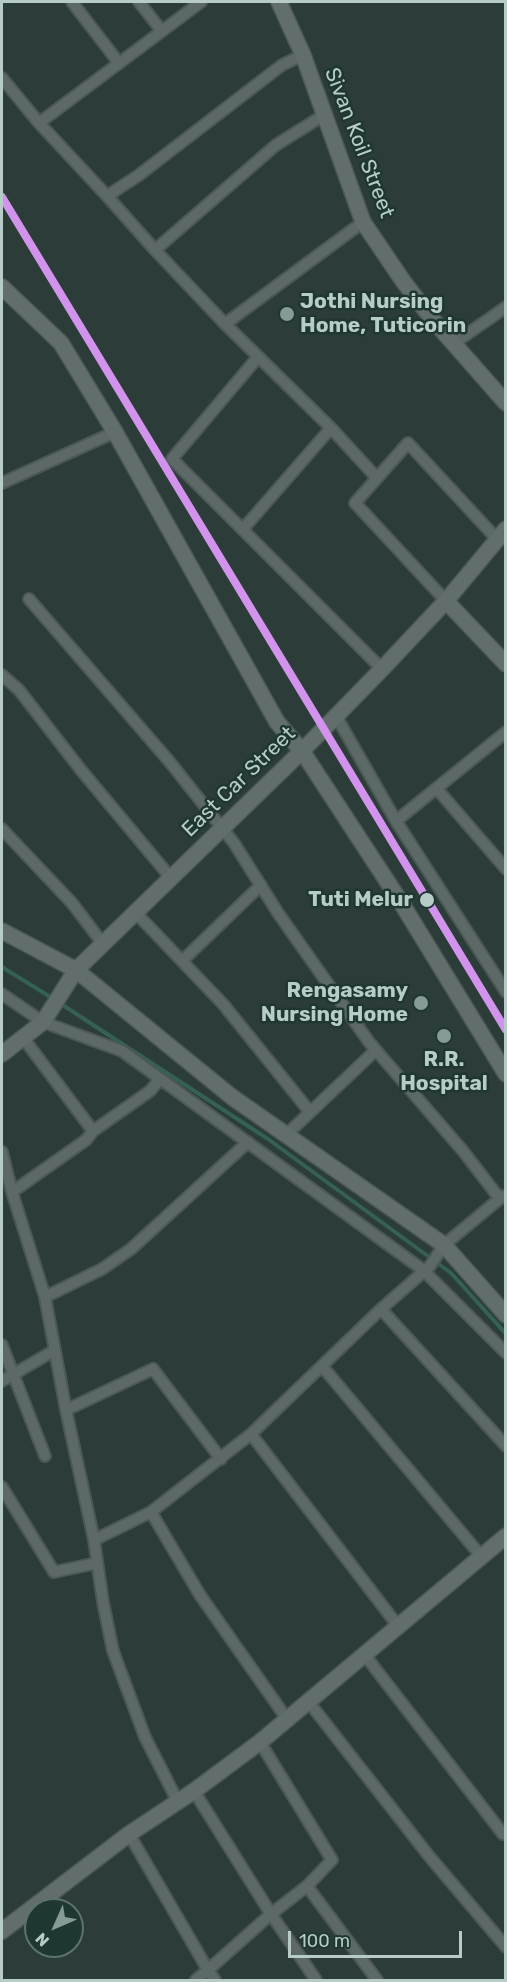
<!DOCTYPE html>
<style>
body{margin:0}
#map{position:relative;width:507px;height:1982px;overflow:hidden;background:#2c3c38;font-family:Rubik,sans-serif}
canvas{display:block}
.frame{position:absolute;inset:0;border:3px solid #b7ccc8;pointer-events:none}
.north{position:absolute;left:24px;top:1898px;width:60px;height:60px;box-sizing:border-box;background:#1f3732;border:2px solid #5c736e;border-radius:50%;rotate:225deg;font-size:16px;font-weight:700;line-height:24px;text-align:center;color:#b7ccc8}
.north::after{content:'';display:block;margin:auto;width:21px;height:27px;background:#869a96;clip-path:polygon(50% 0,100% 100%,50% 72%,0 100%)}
.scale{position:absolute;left:288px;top:1931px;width:174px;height:27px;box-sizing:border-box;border:3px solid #b7ccc8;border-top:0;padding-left:8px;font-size:18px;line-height:21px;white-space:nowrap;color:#b7ccc8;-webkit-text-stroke:4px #1f3732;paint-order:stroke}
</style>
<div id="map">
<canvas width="507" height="1982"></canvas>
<div class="frame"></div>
<div class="north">N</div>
<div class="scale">100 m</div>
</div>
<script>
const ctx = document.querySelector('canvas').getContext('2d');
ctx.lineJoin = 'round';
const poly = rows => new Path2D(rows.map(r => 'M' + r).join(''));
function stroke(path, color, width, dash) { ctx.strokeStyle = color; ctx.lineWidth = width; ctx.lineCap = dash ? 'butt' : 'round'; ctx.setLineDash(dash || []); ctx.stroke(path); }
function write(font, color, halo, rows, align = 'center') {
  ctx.font = font + ' Rubik,sans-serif'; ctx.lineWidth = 5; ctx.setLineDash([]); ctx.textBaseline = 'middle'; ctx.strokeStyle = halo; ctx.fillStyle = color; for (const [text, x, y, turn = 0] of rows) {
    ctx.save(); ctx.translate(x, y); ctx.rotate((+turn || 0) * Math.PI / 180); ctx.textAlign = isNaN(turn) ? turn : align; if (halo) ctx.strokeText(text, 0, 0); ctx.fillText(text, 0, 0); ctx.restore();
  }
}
stroke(poly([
 [2,967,52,998],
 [58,1002,268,1139,451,1273,506,1334]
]), '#356058', 4);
const street = poly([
 [72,2,119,63],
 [139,2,161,30],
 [2,78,39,123,107,196,155,250,225,324,331,428,376,477],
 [39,123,201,2],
 [107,196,139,175,282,65,303,55],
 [155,250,276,145,324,115],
 [225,324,363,222],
 [453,344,506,307],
 [258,357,172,459,382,669],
 [2,483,115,432],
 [243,529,331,428],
 [29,599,169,761,234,843,278,913,369,1042,463,1151,500,1199],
 [446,601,355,503,408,443,496,538],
 [2,675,19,690,81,770,171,878],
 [336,716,396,821,506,992],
 [437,789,506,869],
 [396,821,506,732],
 [2,829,72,903,103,944],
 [135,912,223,1004,310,1112],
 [182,961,261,885],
 [2,994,43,1022,122,1051,423,1270,506,1353],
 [24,1039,93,1131],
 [286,1135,376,1050],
 [2,1152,12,1192,45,1297,66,1410],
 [12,1192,86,1140,93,1131,150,1091,160,1079],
 [45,1297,102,1269,131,1249,248,1142],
 [381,1309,506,1446],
 [2,1345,45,1456],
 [322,1366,481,1556],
 [2,1381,55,1350],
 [251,1434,381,1309,430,1266,444,1245,503,1196],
 [2,1487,54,1572,97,1563],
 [151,1512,200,1595,287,1719],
 [94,1540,66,1410,153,1369,221,1459],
 [364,1654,503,1834,506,1832],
 [308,1701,429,1856,506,1947],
 [260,1742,332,1860,307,1886],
 [194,1791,271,1914,307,1886,377,1980],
 [178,1802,145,1737,113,1651,103,1602,94,1540,151,1512,251,1434,398,1626],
 [129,1834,208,1970,271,1914,316,1980],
 [196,1980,208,1970,215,1980]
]);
const secondary = poly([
 [279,2,303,55,363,222,403,281,433,320,506,403],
 [2,287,61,343,115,432,277,722,302,751,402,904,506,1074],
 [446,601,506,664],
 [2,931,76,970,232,1097,444,1245,506,1315],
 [2,1054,43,1022,76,970,302,751,382,669,446,601,506,529],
 [2,1931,129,1834,194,1791,260,1742,506,1536]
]);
stroke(street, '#4c5855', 14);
stroke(secondary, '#4c5855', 18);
stroke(street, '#5c6966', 10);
stroke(secondary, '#616e6b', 15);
stroke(poly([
 [2,197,506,1030]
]), '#d193ec', 8);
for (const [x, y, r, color] of [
 [287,314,8,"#869a96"],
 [427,900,8,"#b7ccc8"],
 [421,1003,8,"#869a96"],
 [444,1036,8,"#869a96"]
]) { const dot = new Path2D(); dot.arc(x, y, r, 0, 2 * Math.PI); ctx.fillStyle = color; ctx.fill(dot); stroke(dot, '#1f3732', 2); }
write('21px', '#b7ccc8', '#1f3732', [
 ["Sivan Koil Street",359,143,69],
 ["East Car Street",239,782,-44]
]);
write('bold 21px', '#b7ccc8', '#1f3732', [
 ["Jothi Nursing",300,302],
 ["Home, Tuticorin",300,326],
 ["Rengasamy",408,991,"right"],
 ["Nursing Home",408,1015,"right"],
 ["R.R.",444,1060,"center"],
 ["Hospital",444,1084,"center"]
], 'left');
write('bold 21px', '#b7ccc8', '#1f3732', [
 ["Tuti Melur",413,900]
], 'right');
</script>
